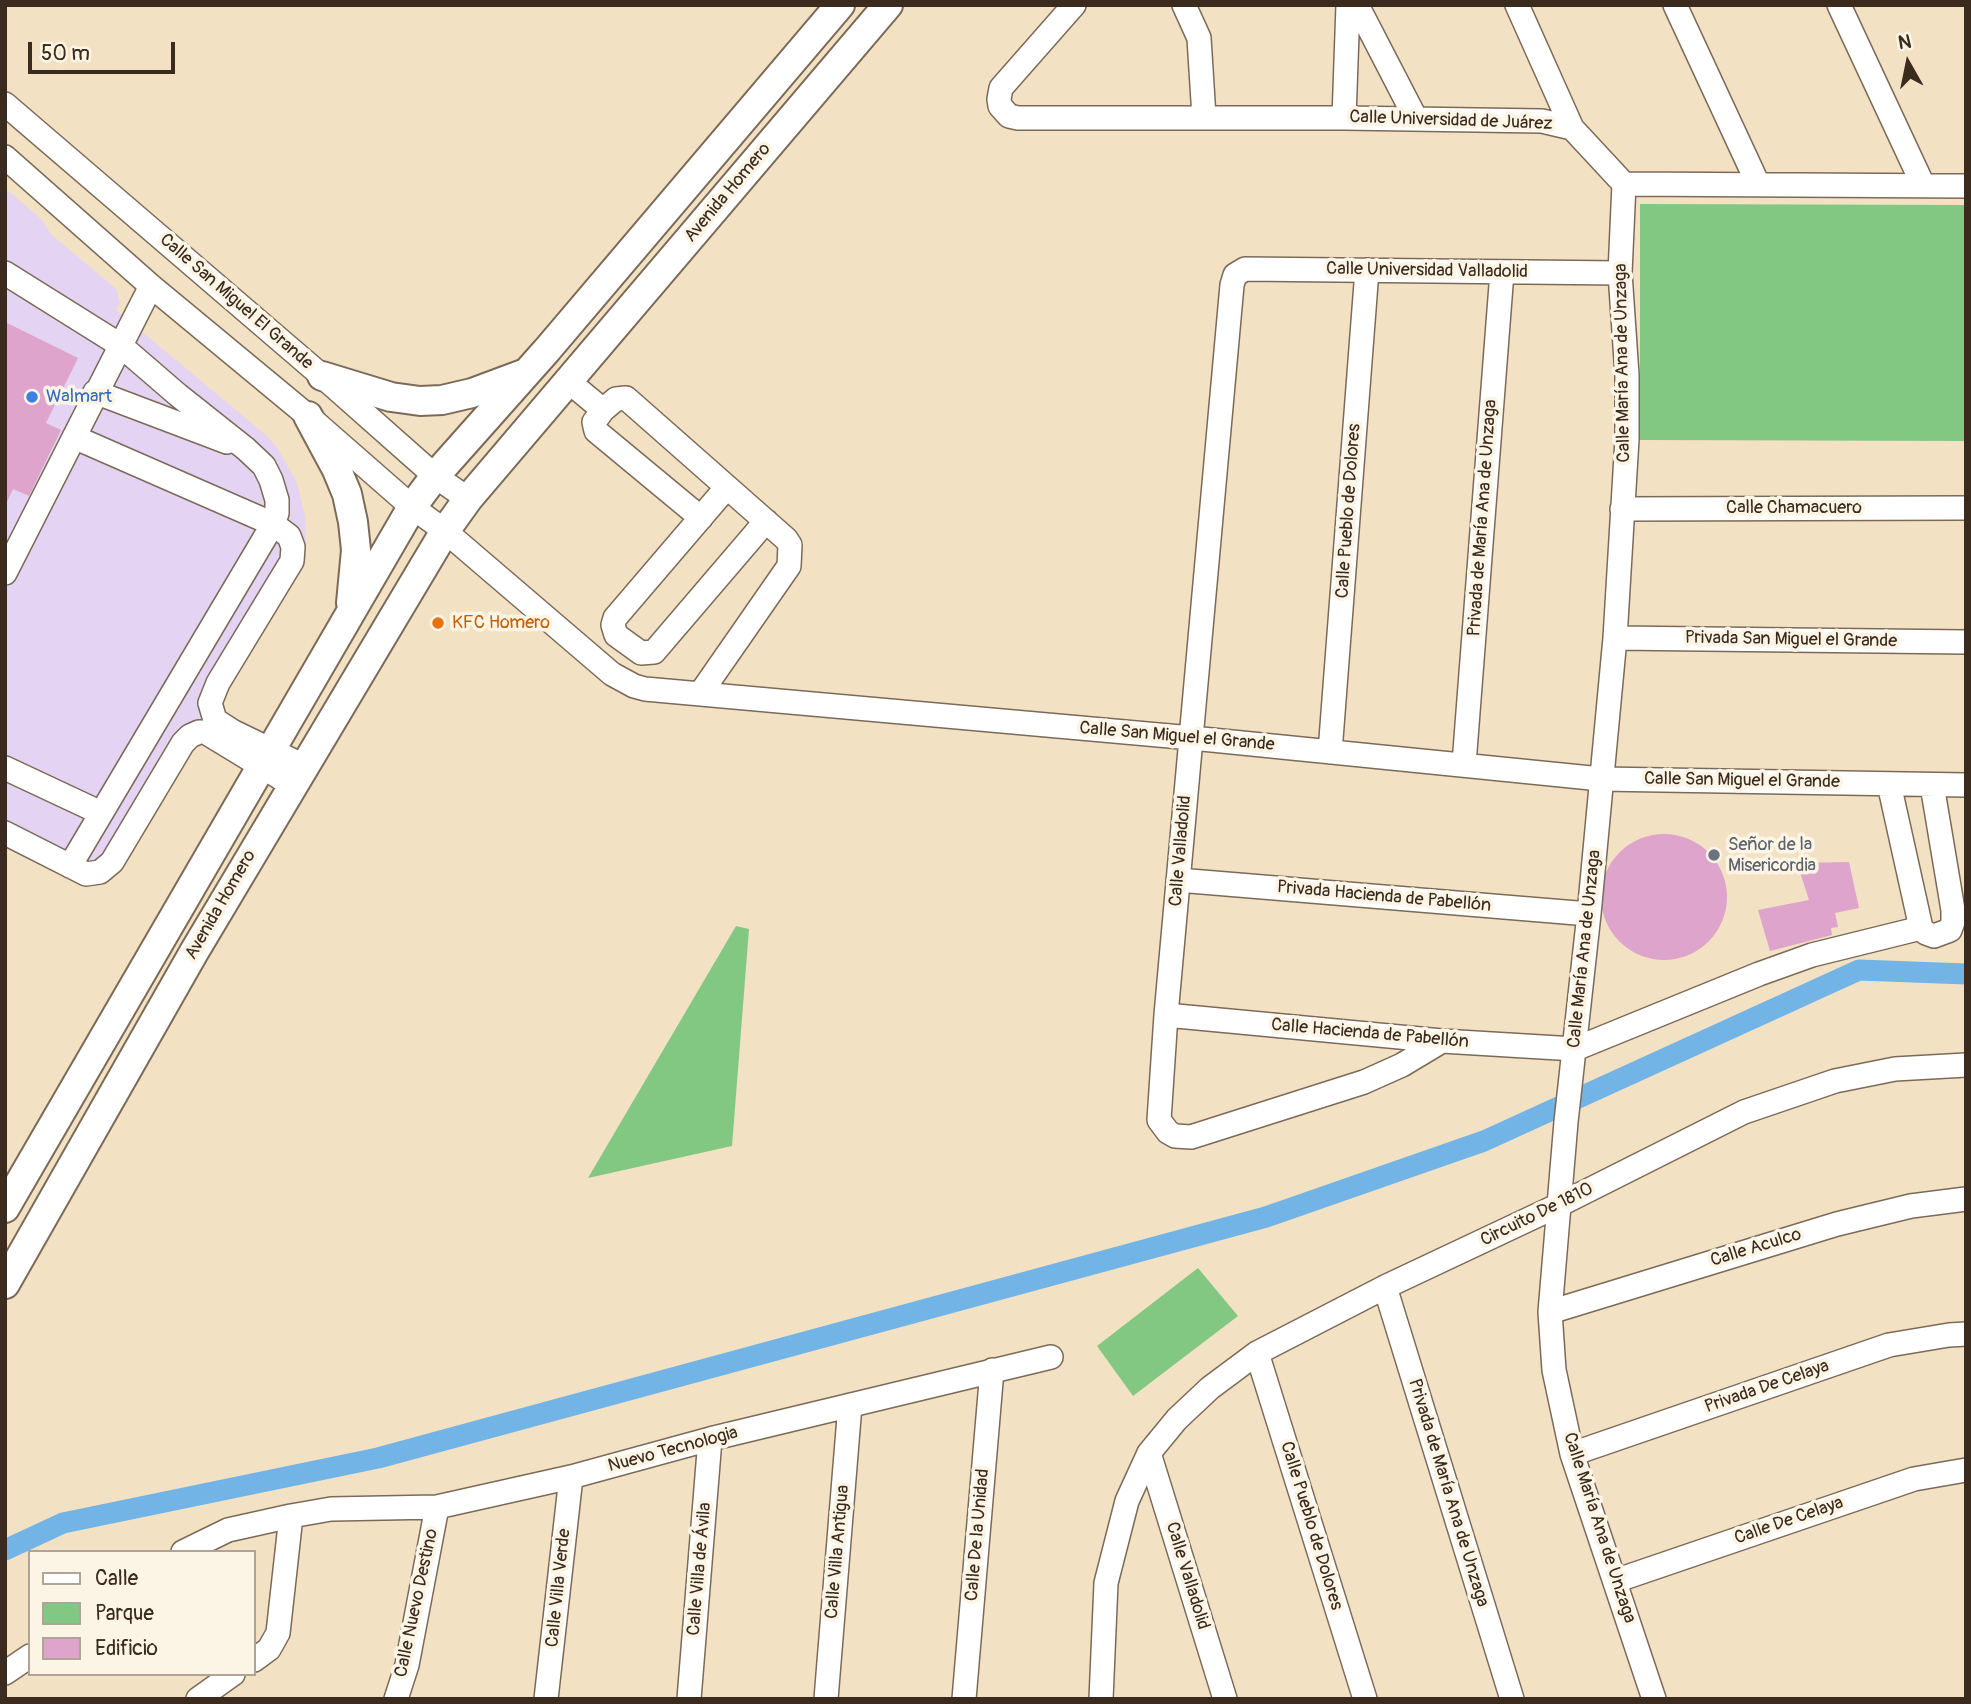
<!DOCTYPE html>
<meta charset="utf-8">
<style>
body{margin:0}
#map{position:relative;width:1971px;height:1704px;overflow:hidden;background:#f3e1c4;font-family:Pangolin,sans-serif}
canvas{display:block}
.frame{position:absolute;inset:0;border:7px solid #3b2a1e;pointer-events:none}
.legend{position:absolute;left:28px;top:1550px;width:228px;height:126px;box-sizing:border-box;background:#fcf5e5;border:2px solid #afa495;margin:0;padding:9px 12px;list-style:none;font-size:21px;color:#3b2a1e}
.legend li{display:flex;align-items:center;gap:14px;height:35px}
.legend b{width:35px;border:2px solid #afa495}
.north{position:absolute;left:1873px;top:28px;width:70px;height:70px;-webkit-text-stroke:5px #fcf5e5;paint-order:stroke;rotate:351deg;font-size:19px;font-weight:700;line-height:28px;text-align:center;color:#3b2a1e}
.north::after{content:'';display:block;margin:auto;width:24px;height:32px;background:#3b2a1e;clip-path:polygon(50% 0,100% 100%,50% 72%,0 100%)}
.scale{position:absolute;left:28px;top:42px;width:147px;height:32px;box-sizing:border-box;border:4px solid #3b2a1e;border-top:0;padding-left:9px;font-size:21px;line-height:24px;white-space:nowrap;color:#3b2a1e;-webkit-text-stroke:5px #fcf5e5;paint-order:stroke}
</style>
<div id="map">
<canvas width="1971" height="1704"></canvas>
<div class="frame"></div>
<ul class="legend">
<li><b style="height:9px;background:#fff"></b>Calle</li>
<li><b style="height:19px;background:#82c882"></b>Parque</li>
<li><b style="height:19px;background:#dea4cb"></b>Edificio</li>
</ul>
<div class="north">N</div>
<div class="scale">50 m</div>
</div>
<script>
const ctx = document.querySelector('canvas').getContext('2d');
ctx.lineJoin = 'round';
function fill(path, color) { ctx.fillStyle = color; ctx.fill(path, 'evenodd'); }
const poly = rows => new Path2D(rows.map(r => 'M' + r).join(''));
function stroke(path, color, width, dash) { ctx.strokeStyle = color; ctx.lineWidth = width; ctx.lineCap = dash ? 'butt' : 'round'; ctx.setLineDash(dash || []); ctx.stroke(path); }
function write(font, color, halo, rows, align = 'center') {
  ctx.font = font + ' Pangolin,sans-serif'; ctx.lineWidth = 7; ctx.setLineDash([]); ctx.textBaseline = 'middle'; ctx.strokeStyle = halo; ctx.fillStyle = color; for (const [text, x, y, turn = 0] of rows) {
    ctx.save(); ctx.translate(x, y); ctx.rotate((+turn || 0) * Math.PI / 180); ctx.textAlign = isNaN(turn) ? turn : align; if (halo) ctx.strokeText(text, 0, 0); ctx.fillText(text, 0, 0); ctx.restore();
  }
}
fill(poly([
 [5,188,41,219,51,234,116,289,120,302,116,310,267,436,278,449,297,483,305,516,306,544,304,554,111,875,5,841]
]), '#e4d3f2');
fill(poly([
 [1640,204,1966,205,1966,441,1640,440],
 [736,926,749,929,732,1146,588,1178],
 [1198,1268,1238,1316,1133,1396,1097,1346]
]), '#82c882');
stroke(poly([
 [5,1550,63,1523,378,1458,1266,1217,1484,1141,1859,970,1966,974]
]), '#72b4e6', 21);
fill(poly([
 [7,323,78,358,46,423,61,430,29,496,13,489,5,506],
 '1601 897a63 63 0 1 1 126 0a63 63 0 1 1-126 0Z',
 [1849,862,1859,908,1835,913,1838,927,1831,928,1832,935,1770,951,1758,910,1809,900,1797,863]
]), '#dea4cb');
const minor = poly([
 [1074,5,1001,88,999,99,1000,106,1009,116,1018,118,1344,118,1542,121,1572,128,1624,184,1966,186],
 [1184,5,1199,38,1204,117],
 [1357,5,1416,119],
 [1517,5,1572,128],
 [1675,5,1758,184],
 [1839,5,1923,185],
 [5,104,322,376,435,476,468,499],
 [1344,118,1348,5],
 [5,157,151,286,308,416,412,507,445,531,612,674,634,686,645,689,1192,738,1601,779,1966,785],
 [1624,184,1620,273,1627,375,1627,439,1615,638,1589,914,1566,1122,1550,1312,1554,1370,1572,1454,1654,1699],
 [5,273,120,345,178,395,246,449,264,466,271,480,277,500,277,513,273,524,70,866],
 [568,381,603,410],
 [95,392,227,442],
 [74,437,273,524,289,536,293,547,292,561,218,683,210,703,215,720,232,731,304,766],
 [727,487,615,618,613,625,616,635,641,653,654,652,766,521],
 [1622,509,1966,508],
 [5,573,151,286],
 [1615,638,1966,642],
 [700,694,789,566,790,545,786,539,626,398,616,399,603,410,594,422,596,431,701,518],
 [1330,752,1367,270],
 [1464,764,1502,272],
 [5,768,101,813],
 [1889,784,1921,928,1926,933,1934,936,1950,930,1953,922,1953,910,1932,785],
 [5,833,86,874,100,872,112,862,183,743,190,736,199,732,205,732,292,785],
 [1178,880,1589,914],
 [1166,1015,1442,1041,1575,1049,1759,974,1812,955,1921,928],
 [1442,1041,1402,1065,1364,1082,1191,1137,1175,1136,1168,1132,1159,1120,1166,1015,1232,285,1235,275,1245,269,1620,273],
 [1385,1287,1512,1699],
 [1550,1312,1837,1224,1911,1206,1966,1199],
 [1257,1353,1365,1699],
 [1149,1453,1225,1699],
 [1572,1454,1889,1345,1949,1335,1966,1334],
 [183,1552,228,1530,291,1516,331,1509,437,1507,571,1477,710,1439,1051,1357],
 [1615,1581,1914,1479,1966,1470],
 [254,1660,269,1649,278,1633,291,1516],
 [5,1673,30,1656],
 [198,1699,233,1674],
 [396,1699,407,1665,437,1507],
 [546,1699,571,1477],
 [689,1699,710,1439],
 [826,1699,850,1405],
 [964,1699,992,1370],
 [1101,1699,1106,1583,1127,1501,1149,1453,1177,1419,1210,1388,1257,1353,1385,1287,1559,1205,1744,1112,1835,1081,1895,1069,1966,1065]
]);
const major = poly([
 [322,376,391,397,420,401,442,400,472,393,523,374],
 [308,416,337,470,347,494,353,522,356,550,351,603],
 [5,1208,412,507,435,476,547,350,840,5],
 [5,1284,194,952,445,531,468,499,888,5]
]);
stroke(minor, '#7b6a58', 26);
stroke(major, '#7b6a58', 32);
stroke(minor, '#fff', 23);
stroke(major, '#fff', 28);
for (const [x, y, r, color] of [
 [32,397,7,"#3f7fe0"],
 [438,623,7,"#e8710a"],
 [1714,855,7,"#6b7280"]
]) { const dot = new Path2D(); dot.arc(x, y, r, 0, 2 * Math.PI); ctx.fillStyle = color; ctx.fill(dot); stroke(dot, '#fcf5e5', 2.5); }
write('18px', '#3b2a1e', '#fcf5e5', [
 ["Calle Universidad de Juárez",1451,121,2],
 ["Avenida Homero",728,193,-50],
 ["Calle Universidad Valladolid",1427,271,1],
 ["Calle San Miguel El Grande",236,302,41],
 ["Calle María Ana de Unzaga",1623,363,-91],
 ["Calle Chamacuero",1794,508],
 ["Calle Pueblo de Dolores",1349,511,-86],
 ["Privada de María Ana de Unzaga",1483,518,-86],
 ["Privada San Miguel el Grande",1791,640,1],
 ["Calle San Miguel el Grande",1177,737,5],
 ["Calle San Miguel el Grande",1742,781,1],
 ["Calle Valladolid",1181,851,-85],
 ["Privada Hacienda de Pabellón",1384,897,5],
 ["Avenida Homero",221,905,-60],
 ["Calle María Ana de Unzaga",1585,949,-84],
 ["Calle Hacienda de Pabellón",1370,1034,5],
 ["Circuito De 1810",1537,1215,-26],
 ["Calle Aculco",1756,1248,-17],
 ["Privada De Celaya",1767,1387,-19],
 ["Nuevo Tecnologia",673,1450,-15],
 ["Privada de María Ana de Unzaga",1448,1493,73],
 ["Calle De Celaya",1789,1521,-19],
 ["Calle Pueblo de Dolores",1311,1526,73],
 ["Calle María Ana de Unzaga",1599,1528,72],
 ["Calle De la Unidad",978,1535,-85],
 ["Calle Villa Antigua",838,1552,-85],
 ["Calle Villa de Ávila",700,1569,-85],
 ["Calle Valladolid",1187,1576,73],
 ["Calle Villa Verde",559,1588,-84],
 ["Calle Nuevo Destino",417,1603,-78]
]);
write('18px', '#366cbe', '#fcf5e5', [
 ["Walmart",46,397]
], 'left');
write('18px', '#c56008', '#fcf5e5', [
 ["KFC Homero",452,623]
], 'left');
write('18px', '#5b616d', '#fcf5e5', [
 ["Señor de la",1728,845],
 ["Misericordia",1728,866]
], 'left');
</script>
